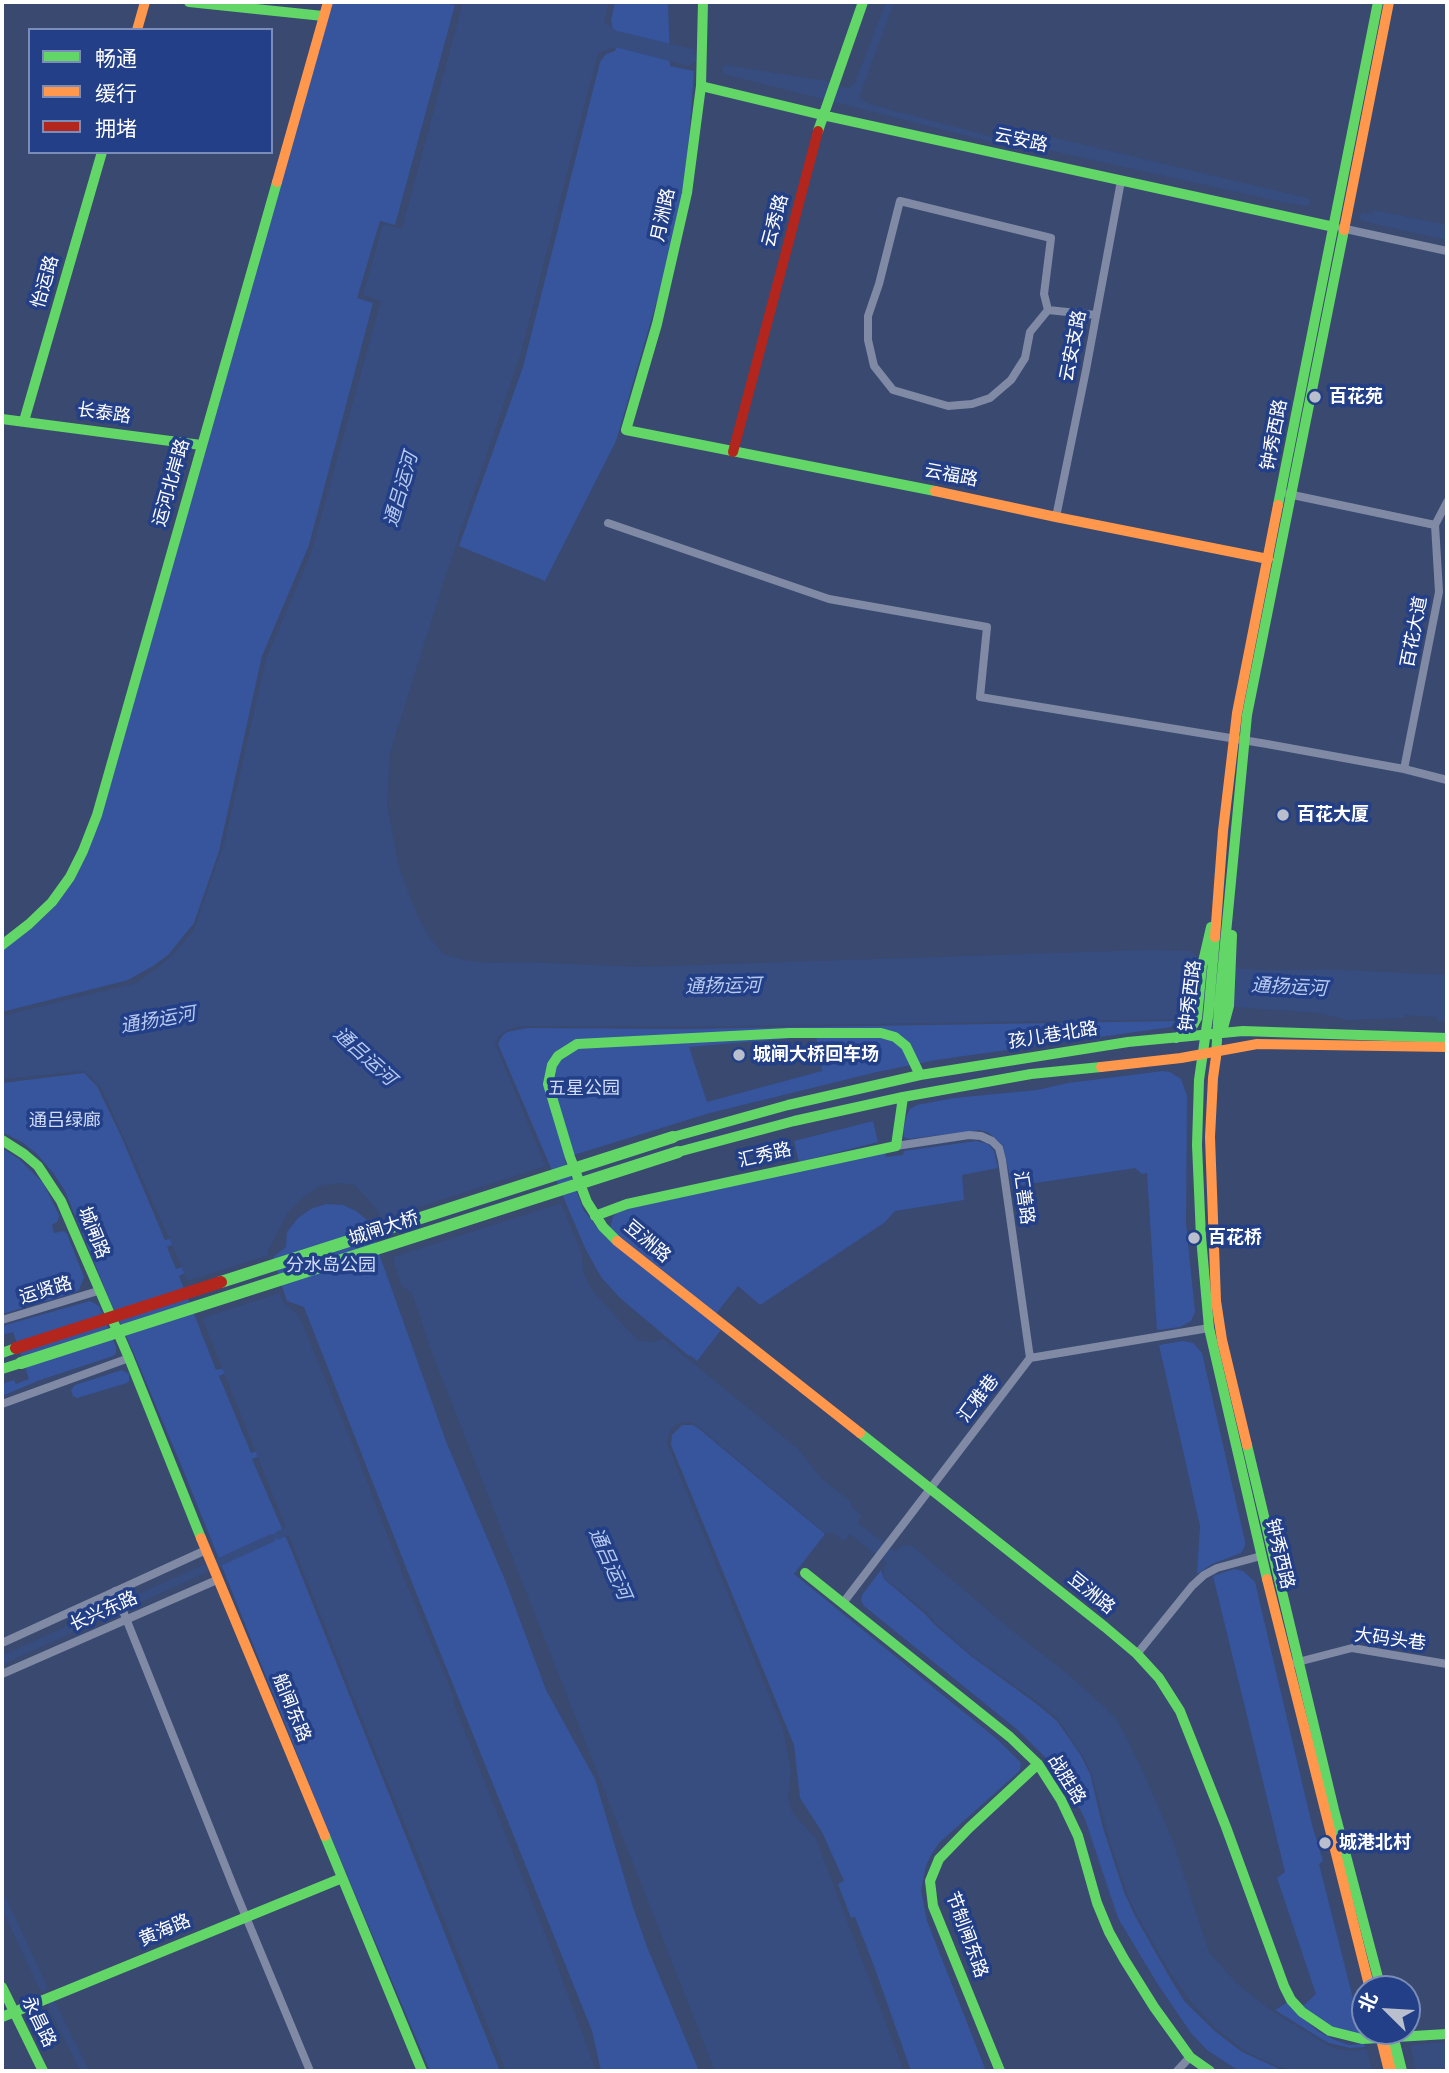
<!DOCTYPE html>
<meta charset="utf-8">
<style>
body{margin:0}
#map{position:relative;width:1449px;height:2073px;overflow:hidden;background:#394970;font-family:Signika,"Noto Sans SC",sans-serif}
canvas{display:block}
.frame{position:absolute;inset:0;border:4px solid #fff;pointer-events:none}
.legend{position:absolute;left:28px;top:28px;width:245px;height:126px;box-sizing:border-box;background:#223f87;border:2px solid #7a8cb7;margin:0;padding:9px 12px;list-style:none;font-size:21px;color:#fff}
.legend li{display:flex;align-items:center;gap:14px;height:35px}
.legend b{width:35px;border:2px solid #7a8cb7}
.north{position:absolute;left:1351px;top:1975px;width:70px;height:70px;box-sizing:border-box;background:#223f87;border:2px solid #7a8cb7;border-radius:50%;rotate:294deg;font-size:19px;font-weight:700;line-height:28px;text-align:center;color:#fff}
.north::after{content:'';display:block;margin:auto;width:24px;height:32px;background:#babfcd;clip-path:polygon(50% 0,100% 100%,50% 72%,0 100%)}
</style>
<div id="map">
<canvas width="1449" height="2073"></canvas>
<div class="frame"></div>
<ul class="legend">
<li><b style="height:9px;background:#63d668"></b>畅通</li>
<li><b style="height:9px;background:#ff974d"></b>缓行</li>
<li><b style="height:9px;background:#b3261e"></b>拥堵</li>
</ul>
<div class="north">北</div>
</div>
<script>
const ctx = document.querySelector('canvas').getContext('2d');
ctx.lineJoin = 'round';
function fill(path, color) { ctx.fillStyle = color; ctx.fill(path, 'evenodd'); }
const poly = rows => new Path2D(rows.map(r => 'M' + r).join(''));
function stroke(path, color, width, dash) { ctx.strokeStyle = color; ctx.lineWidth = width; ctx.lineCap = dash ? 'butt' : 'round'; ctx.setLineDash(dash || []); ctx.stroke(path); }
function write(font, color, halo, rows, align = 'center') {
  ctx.font = font + ' Signika,"Noto Sans SC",sans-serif'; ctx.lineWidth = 7; ctx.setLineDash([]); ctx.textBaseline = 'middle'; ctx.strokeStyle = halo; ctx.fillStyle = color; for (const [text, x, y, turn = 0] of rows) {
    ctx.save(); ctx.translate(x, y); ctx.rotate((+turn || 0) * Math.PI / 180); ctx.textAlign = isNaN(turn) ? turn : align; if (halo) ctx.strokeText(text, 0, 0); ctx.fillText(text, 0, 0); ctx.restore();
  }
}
fill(poly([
 [332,2,435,2,455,5,395,225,380,221,357,298,373,303,309,545,262,656,219,851,194,923,168,955,153,966,128,980,2,1012,2,949,81,864],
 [615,2,668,2,670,66,694,71,684,207,616,441,545,581,459,546,523,367,600,62,606,54,615,51,619,33,613,30,611,20],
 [1175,1021,1171,1027,936,1060,877,1072,710,1113,564,1158,584,1211,607,1239,613,1217,618,1211,885,1152,886,1157,903,1155,904,1151,976,1141,988,1144,994,1151,998,1168,962,1175,964,1200,895,1211,884,1223,760,1305,738,1286,711,1320,721,1330,697,1361,690,1355,689,1356,620,1298,601,1277,585,1248,498,1044,502,1036,507,1032,527,1028,683,1029],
 [816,1036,822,1071,707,1102,689,1047],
 [1163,1071,1170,1072,1181,1079,1187,1096,1186,1223,1195,1312,1191,1321,1180,1327,1157,1330,1147,1173,1142,1174,1135,1168,1016,1186,1016,1190,1013,1190,1003,1146,989,1133,980,1130,908,1139,904,1137,903,1132,906,1117,910,1109,917,1105,954,1098,1037,1090,1068,1083],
 [84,1073,97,1086,121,1136,165,1240,172,1238,179,1242,167,1247,176,1269,188,1265,185,1273,179,1276,216,1370,225,1368,232,1370,219,1376,251,1453,265,1448,262,1455,252,1459,290,1547,500,2071,430,2071,320,1811,182,1467,132,1349,107,1294,65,1191,54,1174,37,1154,22,1142,2,1132,2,1083],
 [873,1121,878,1142,799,1162,794,1141],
 [2,1148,19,1159,43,1183,59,1215,58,1221,52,1225,54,1233,64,1231,67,1234,84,1277,79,1290,74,1293,2,1314],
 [326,1204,343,1205,356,1211,367,1220,447,1444,505,1580,546,1690,595,1779,633,1907,647,1947,699,2071,601,2071,592,2031,409,1575,304,1307,287,1301,272,1258,286,1247,287,1232,298,1218,311,1209],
 [90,1301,99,1306,116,1347,116,1353,113,1356,40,1380,2,1396,2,1384,14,1380,16,1384,29,1379,13,1332,2,1335,2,1326],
 [1183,1341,1193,1343,1202,1353,1245,1541,1245,1546,1241,1553,1212,1564,1197,1574,1200,1526,1159,1345],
 [122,1370,129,1374,129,1381,127,1383,77,1398,73,1396,71,1390,75,1385],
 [682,1425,693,1425,698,1428,825,1534,794,1574,998,1740,1021,1763,1020,1770,1015,1775,939,1843,931,1855,926,1866,921,1890,927,1921,986,2071,911,2071,874,1966,855,1917,851,1918,838,1884,844,1881,822,1832,800,1798,794,1745,671,1445,672,1435],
 [1234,1569,1243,1571,1255,1582,1312,1825,1323,1861,1319,1864,1362,2034,1331,2027,1314,2016,1303,2006,1316,1994,1277,1878,1285,1872,1213,1576],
 [881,1570,884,1579,924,1613,935,1625,971,1656,1038,1705,1057,1721,1080,1754,1090,1774,1103,1828,1124,1892,1135,1916,1170,1978,1185,2002,1216,2032,1242,2052,1284,2071,1239,2071,1207,2050,1191,2033,1157,1983,1118,1918,1085,1819,1065,1781,1056,1768,1019,1731,864,1606,861,1601,862,1595],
 [1288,2002,1300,2016,1319,2032,1335,2040,1349,2045,1364,2044,1365,2047,1350,2048,1329,2043,1320,2038,1275,2010]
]), '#36559d');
fill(poly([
 [463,2,609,2,604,22,617,31,693,49,697,60,689,66,615,47,598,53,520,356,446,574,390,752,387,805,399,868,417,915,429,937,443,954,467,961,490,963,526,962,638,967,1148,950,1189,951,1196,955,1196,966,1264,970,1342,970,1447,975,1447,1021,1437,1021,1437,1017,1405,1015,1404,1018,1348,1020,1320,1013,1193,1004,1190,1013,1186,1019,731,1026,527,1026,514,1027,505,1031,498,1037,495,1044,582,1254,583,1272,591,1289,626,1328,638,1340,653,1342,663,1339,797,1448,821,1478,850,1501,852,1507,862,1516,858,1523,896,1552,901,1546,911,1545,1011,1630,1070,1676,1116,1718,1143,1772,1172,1839,1209,1952,1236,1983,1269,2009,1327,2045,1337,2049,1350,2051,1447,2042,1447,2071,1293,2071,1277,2066,1245,2051,1217,2029,1191,2002,1171,1974,1138,1917,1129,1898,1109,1838,1091,1772,1083,1756,1058,1719,1046,1708,972,1655,936,1624,927,1612,885,1579,883,1569,887,1563,850,1534,844,1541,833,1533,825,1533,699,1427,692,1422,683,1422,674,1426,671,1430,667,1439,667,1444,783,1730,791,1770,788,1799,792,1812,816,1839,904,2071,715,2071,434,1358,412,1293,401,1285,379,1212,355,1185,340,1183,321,1185,303,1197,287,1213,268,1251,282,1301,299,1316,356,1453,403,1576,453,1695,455,1707,551,1949,596,2071,506,2071,384,1773,178,1258,102,1089,90,1076,83,1071,2,1079,2,1016,137,983,171,957,194,930,225,841,266,659,311,553,381,301,363,295,383,224,402,229],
 [886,2,894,2,860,95,861,100,869,104,993,137,1014,128,1294,195,1291,204,1007,141,995,143,724,74,722,68,726,65,825,81,846,88,851,87,855,83],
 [1373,210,1447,225,1447,240,1371,223]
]), '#374d80');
fill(poly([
 [549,1165,565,1202,390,1258,378,1220],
 [272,1254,283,1292,199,1319,184,1282],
 [1409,2041,1416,2071,1372,2071,1366,2046]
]), '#394970');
stroke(poly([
 [1292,199,1306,202],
 [1364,217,1372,218],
 [279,1535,288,1531],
 [217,1563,272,1538],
 [120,1607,204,1569],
 [2,1660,108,1612],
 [2,1899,43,1987],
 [51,2003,85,2071]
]), '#374d80', 8);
stroke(poly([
 [1341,228,1447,251],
 [1048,310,1044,294,1051,238,900,201,879,284,868,316,868,340,874,366,893,390,948,406,972,404,990,398,1011,380,1025,358,1030,332,1048,310,1096,315],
 [1288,494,1435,525],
 [1056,517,1086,370,1121,181],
 [608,523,829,599,987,627,980,697,1267,744,1404,769,1447,780],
 [1404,769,1439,592,1435,525,1447,502],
 [896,1146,969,1135,981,1136,992,1141,999,1148,1002,1160,1030,1358],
 [2,1320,98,1291],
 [2,1404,129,1358],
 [115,1591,236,1893,310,2071],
 [843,1603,1030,1358,1209,1328],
 [2,1643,206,1550],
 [1137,1654,1192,1586,1204,1575,1217,1568,1261,1556],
 [1294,1663,1352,1648,1447,1664],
 [2,1674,219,1579],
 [1177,2071,1190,2057]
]), '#808aa5', 8);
stroke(poly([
 [189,2,323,16],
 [703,2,701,86,687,193,657,324,626,430,935,491],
 [701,86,822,115,1334,227],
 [818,131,863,2],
 [2,419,201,445],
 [24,421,102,152],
 [1278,505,1378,2],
 [1215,937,1208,1017,1199,1080,1197,1145,1201,1237,1209,1328,1267,1579],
 [2,945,29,924,52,902,70,877,83,851,97,815,277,182],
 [1223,1028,1229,1006,1232,935],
 [1176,1038,1190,1031,1197,1018,1202,966,1211,927],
 [1216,1057,1219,1006,1247,715,1344,230],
 [673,1137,788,1105,920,1075,1128,1042,1243,1031,1447,1038],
 [2,1140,24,1154,38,1166,61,1201,129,1358,201,1538],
 [678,1152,794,1121,903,1097,1031,1074,1101,1067],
 [595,1216,627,1204,896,1146,903,1097],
 [617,1241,603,1227,587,1202,570,1157,548,1084,552,1065,558,1056,577,1044,789,1033,881,1033,895,1037,906,1046,920,1075],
 [2,1353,16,1348],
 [2,1369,21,1363],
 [860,1433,1105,1627,1137,1654,1159,1678,1180,1711,1226,1827,1284,1986,1291,2000,1302,2012,1330,2031,1362,2039,1447,2034],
 [1247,1445,1334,1810,1381,1989],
 [805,1573,1010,1737,1038,1764,1061,1800,1078,1836,1097,1903,1109,1932,1124,1959,1154,2007,1190,2057,1210,2071],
 [325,1836,422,2071],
 [2,1987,43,2071],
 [2,2017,342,1878],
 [1000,2071,933,1906,930,1881,939,1859,969,1828,1038,1764]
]), '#63d668', 10);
stroke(poly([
 [137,30,145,2],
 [277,182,328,2],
 [1344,230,1389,2],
 [935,491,1056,517,1268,559],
 [1215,937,1223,831,1237,713,1278,505],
 [1216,1057,1213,1078,1210,1137,1216,1301,1222,1340,1247,1445],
 [1101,1067,1181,1058,1257,1044,1447,1047],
 [617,1241,860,1433],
 [201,1538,325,1836],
 [1267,1579,1370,1989]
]), '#ff974d', 10);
stroke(poly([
 [733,452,818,131]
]), '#b3261e', 10);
stroke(poly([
 [221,1282,673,1137],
 [21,1363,678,1152],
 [1391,2031,1401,2071]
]), '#63d668', 12);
stroke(poly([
 [1380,2031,1390,2071]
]), '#ff974d', 12);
stroke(poly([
 [16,1348,221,1282]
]), '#b3261e', 12);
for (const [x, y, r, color] of [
 [1315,397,7,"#babfcd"],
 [1283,815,7,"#babfcd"],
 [739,1055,7,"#babfcd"],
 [1194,1238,7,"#babfcd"],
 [1325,1843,7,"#babfcd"]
]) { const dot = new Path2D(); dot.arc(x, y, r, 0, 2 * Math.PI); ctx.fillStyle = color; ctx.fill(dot); stroke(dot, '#223f87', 2.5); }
write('18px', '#fff', '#223f87', [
 ["云安路",1021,141,12],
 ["月洲路",664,215,-78],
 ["云秀路",776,221,-75],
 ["怡运路",46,282,-74],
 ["云安支路",1074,346,-79],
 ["长泰路",104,414,8],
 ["钟秀西路",1275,435,-79],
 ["云福路",951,476,11],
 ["运河北岸路",172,483,-74],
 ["百花大道",1415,632,-79],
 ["钟秀西路",1191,996,-83],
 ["孩儿巷北路",1053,1036,-9],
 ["汇秀路",765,1156,-13],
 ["汇善路",1023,1198,82],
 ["城闸大桥",384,1229,-18],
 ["城闸路",93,1233,68],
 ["豆洲路",647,1242,40],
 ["运贤路",46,1291,-17],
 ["汇雅巷",979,1399,-53],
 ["钟秀西路",1279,1554,77],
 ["豆洲路",1091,1594,39],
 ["长兴东路",104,1612,-24],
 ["大码头巷",1390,1640,7],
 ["船闸东路",291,1708,68],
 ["战胜路",1066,1780,58],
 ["黄海路",165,1931,-23],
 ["节制闸东路",966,1935,70],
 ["永昌路",38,2022,64]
]);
write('bold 18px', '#fff', '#223f87', [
 ["百花苑",1329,397],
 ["百花大厦",1297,815],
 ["城闸大桥回车场",753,1055],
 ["百花桥",1208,1238],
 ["城港北村",1339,1843]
], 'left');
write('18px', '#d0dcf7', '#223f87', [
 ["五星公园",584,1089],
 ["通吕绿廊",65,1121],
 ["分水岛公园",331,1266]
]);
write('italic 19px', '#b7caf1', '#223f87', [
 ["通吕运河",402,490,-74],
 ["通扬运河",723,987,-1],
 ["通扬运河",1289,988,3],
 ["通扬运河",158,1021,-10],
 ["通吕运河",364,1057,42],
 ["通吕运河",609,1564,66]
]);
</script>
